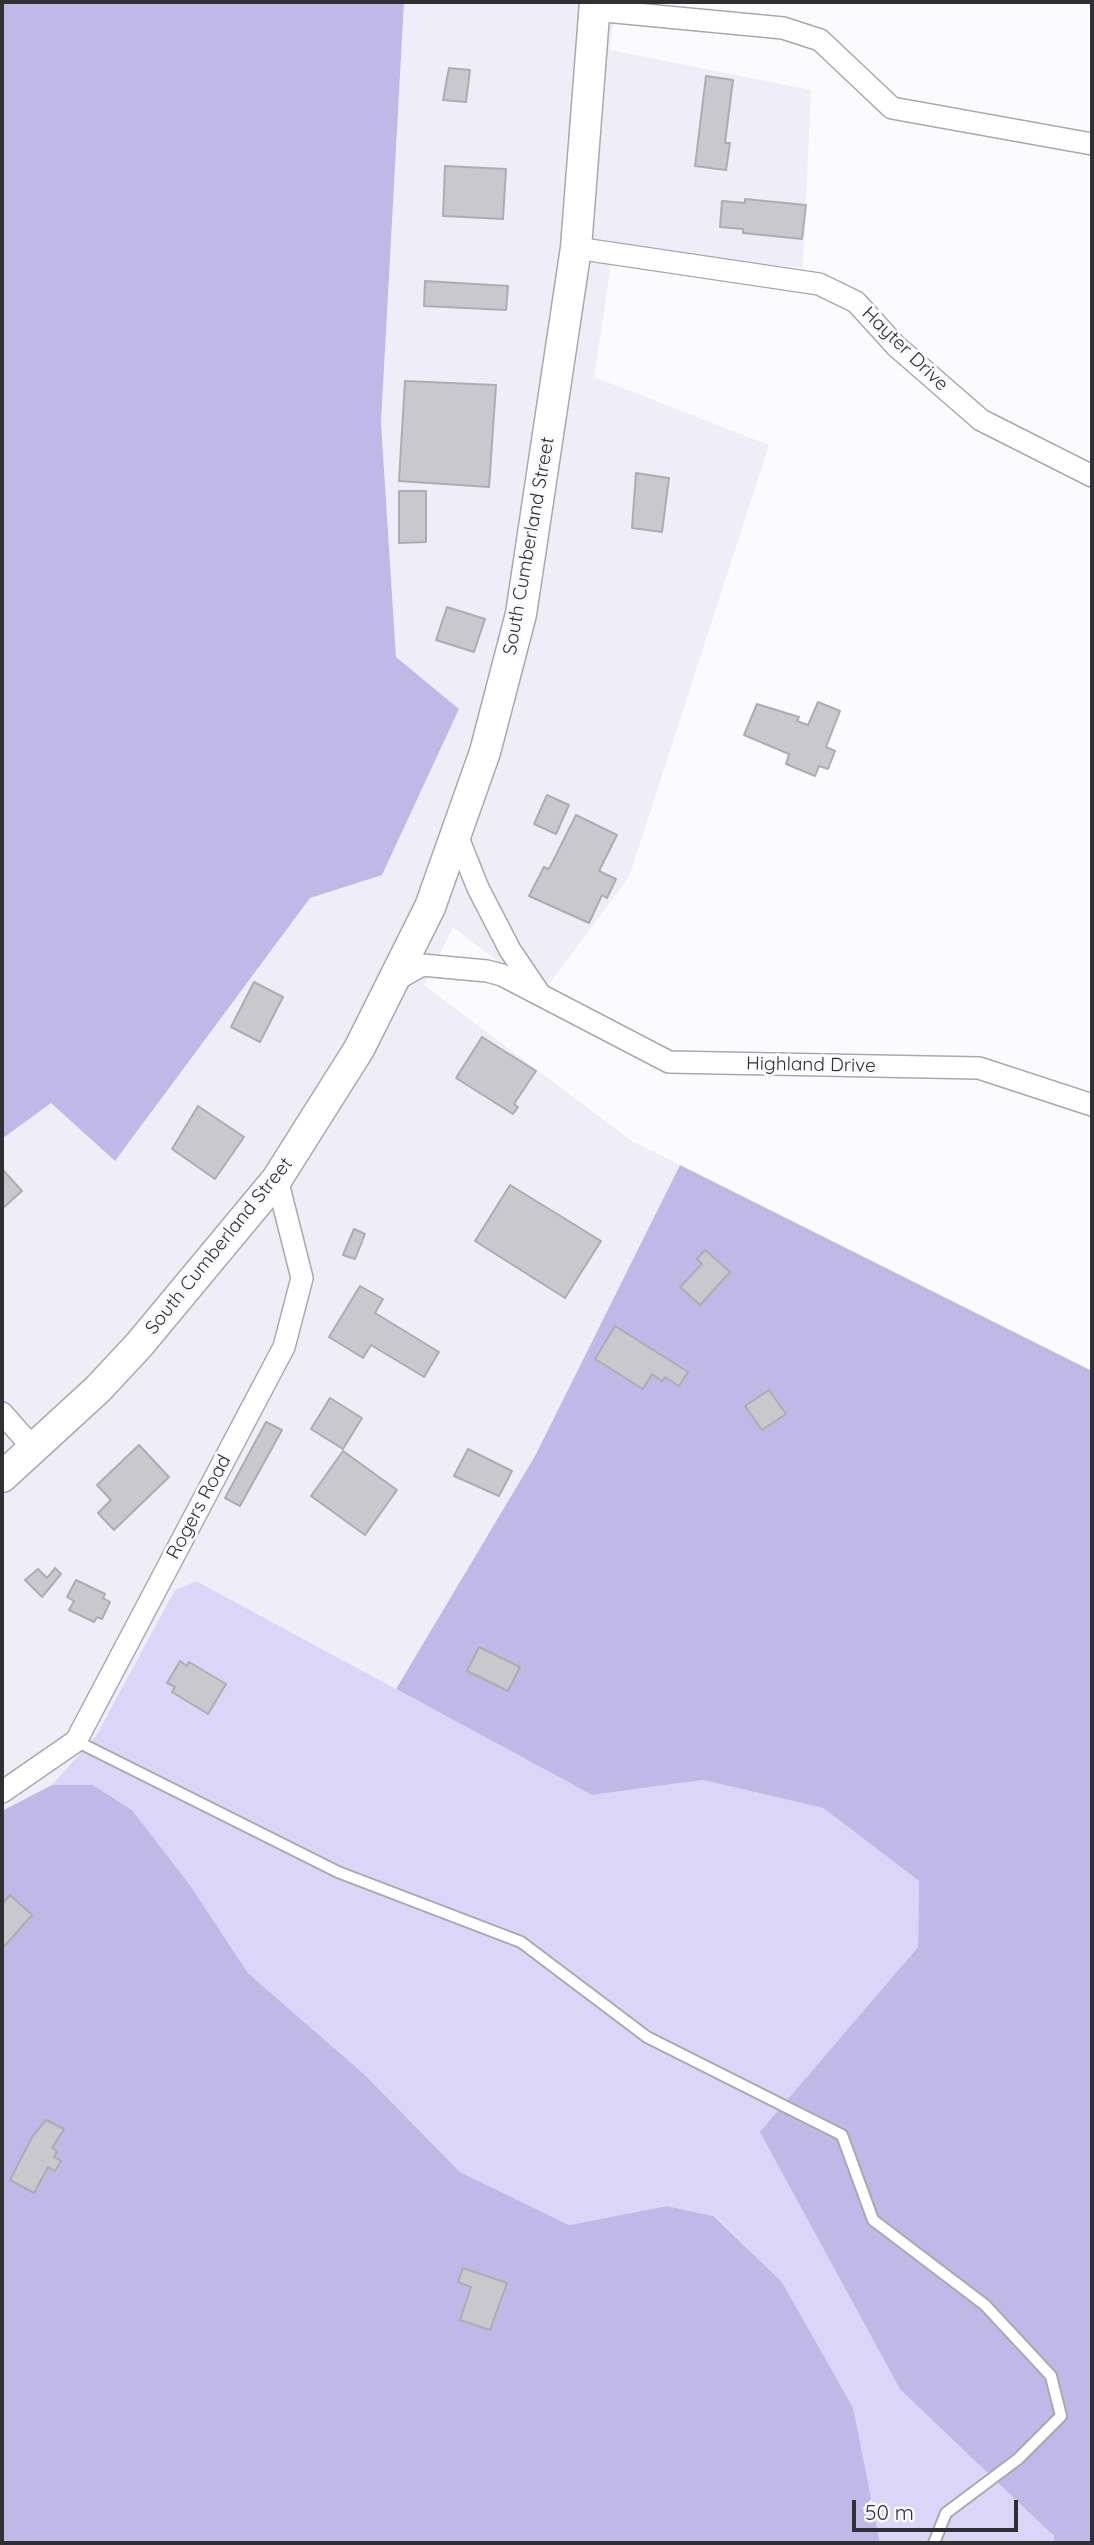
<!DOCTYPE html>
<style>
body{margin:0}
#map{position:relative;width:1094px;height:2545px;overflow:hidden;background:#fbfafe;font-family:Quicksand,sans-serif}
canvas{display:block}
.frame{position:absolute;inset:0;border:4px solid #302f31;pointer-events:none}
.scale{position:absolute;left:852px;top:2500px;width:166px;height:32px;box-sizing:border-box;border:4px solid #302f31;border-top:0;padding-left:9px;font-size:21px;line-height:24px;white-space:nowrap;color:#302f31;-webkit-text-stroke:5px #fbfafe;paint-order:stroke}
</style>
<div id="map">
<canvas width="1094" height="2545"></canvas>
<div class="frame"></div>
<div class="scale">50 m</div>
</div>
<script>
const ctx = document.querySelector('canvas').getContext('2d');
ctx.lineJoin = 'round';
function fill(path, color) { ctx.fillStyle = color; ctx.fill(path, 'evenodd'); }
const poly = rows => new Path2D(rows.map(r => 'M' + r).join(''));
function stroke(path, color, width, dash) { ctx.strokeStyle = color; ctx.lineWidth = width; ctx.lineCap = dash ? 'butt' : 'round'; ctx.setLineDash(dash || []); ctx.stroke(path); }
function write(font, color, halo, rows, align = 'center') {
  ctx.font = font + ' Quicksand,sans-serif'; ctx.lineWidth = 6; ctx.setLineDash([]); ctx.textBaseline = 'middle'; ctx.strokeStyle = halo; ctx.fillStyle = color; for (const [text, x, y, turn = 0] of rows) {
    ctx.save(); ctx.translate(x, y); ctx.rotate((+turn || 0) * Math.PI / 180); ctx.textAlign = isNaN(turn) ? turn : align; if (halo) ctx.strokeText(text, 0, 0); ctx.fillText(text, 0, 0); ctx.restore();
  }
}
fill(poly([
 [404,2,615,2,610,50,811,90,803,267,613,252,594,377,769,445,629,877,541,995,453,927,424,985,633,1142,680,1165,535,1456,396,1689,196,1581,175,1590,96,1736,52,1785,2,1811,2,1139,51,1103,115,1161,310,898,382,875,459,709,396,657,381,423]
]), '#eeedf8');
fill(poly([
 [196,1581,592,1795,703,1780,823,1808,919,1881,918,1947,761,2132,1054,2537,1054,2543,880,2543,852,2408,782,2282,715,2216,667,2206,569,2225,460,2172,365,2075,248,1973,190,1885,132,1810,93,1785,52,1785,96,1736,175,1590]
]), '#dbd5f7');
fill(poly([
 [2,2,404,2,381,423,396,657,459,709,382,875,310,898,115,1161,51,1103,2,1139],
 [680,1165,1092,1371,1092,2543,1054,2543,1054,2536,900,2389,760,2132,918,1947,919,1881,823,1808,703,1780,592,1795,396,1689,535,1456],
 [52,1785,93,1785,132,1810,190,1885,248,1973,365,2075,460,2172,569,2225,667,2206,714,2216,782,2282,853,2408,880,2543,2,2543,2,1811]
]), '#c0b8e6');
const building = poly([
 [449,68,470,70,466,102,443,100,449,68],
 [706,76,733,80,725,143,730,143,726,170,695,166,706,76],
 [445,166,506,169,503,219,443,216,445,166],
 [745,199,806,205,802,239,743,233,743,229,720,227,722,201,745,203,745,199],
 [425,281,508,286,506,310,424,306,425,281],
 [405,381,496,385,489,487,399,481,405,381],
 [636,473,669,478,662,532,632,528,636,473],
 [399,491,426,491,426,542,399,543,399,491],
 [447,607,485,619,474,652,436,640,447,607],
 [818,702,840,711,826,747,835,751,828,769,819,766,815,776,786,764,789,754,744,735,757,704,799,717,797,721,808,725,818,702],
 [547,795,569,805,556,834,534,824,547,795],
 [576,815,617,835,599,871,616,879,607,898,602,895,589,923,529,896,544,867,549,869,576,815],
 [254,982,283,997,260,1042,231,1027,254,982],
 [482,1037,536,1071,514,1104,518,1107,513,1114,456,1078,482,1037],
 [198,1106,244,1137,215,1179,172,1149,198,1106],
 [2,1169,22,1191,2,1209,2,1169],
 [510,1185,601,1241,565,1298,475,1241,510,1185],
 [354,1229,365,1234,355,1259,343,1255,354,1229],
 [705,1250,730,1272,700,1305,680,1287,702,1264,697,1259,705,1250],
 [360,1286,383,1299,375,1313,439,1352,424,1377,371,1345,363,1358,329,1337,360,1286],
 [615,1326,688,1372,679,1386,665,1377,662,1381,652,1374,643,1389,595,1359,615,1326],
 [769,1390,786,1414,762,1430,745,1406,769,1390],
 [330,1398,362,1418,343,1449,311,1429,330,1398],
 [266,1422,282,1430,240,1506,225,1498,266,1422],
 [139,1445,169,1477,114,1530,98,1513,111,1500,97,1485,139,1445],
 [468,1449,512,1471,499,1496,454,1476,468,1449],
 [343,1451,397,1490,365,1535,311,1496,343,1451],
 [55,1568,61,1574,42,1597,25,1580,38,1569,47,1578,55,1568],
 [76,1580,105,1594,103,1598,110,1602,102,1619,97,1617,94,1622,69,1610,74,1601,67,1597,76,1580],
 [479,1647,520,1667,508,1691,467,1671,479,1647],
 [180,1661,187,1666,189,1662,226,1684,208,1714,172,1692,175,1687,167,1683,180,1661],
 [10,1895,32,1915,2,1949,2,1904,10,1895],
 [46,2120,64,2129,52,2148,57,2151,54,2157,61,2161,55,2171,48,2167,34,2193,10,2180,32,2137,46,2120],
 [463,2268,507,2283,490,2330,460,2320,471,2287,458,2282,463,2268]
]);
fill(building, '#c9c8cc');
stroke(building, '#adacb0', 2);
const lane = poly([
 [76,1741,338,1872,521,1942,647,2037,842,2135,873,2220,985,2305,1051,2376,1061,2416,1018,2459,946,2513,934,2543]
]);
const street = poly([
 [594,10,783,28,820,40,892,108,1092,144],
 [576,248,819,284,856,302,896,346,981,420,1092,476],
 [458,829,460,843,478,888,510,950,539,993],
 [392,982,422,965,487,971,502,975,669,1062,979,1068,1092,1105],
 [2,1413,33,1448],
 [2,1792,76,1741,284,1347,302,1278,277,1179]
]);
const secondary = poly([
 [2,1477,98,1389,139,1345,277,1179,359,1049,430,907,485,752,521,614,576,248,595,2]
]);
stroke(lane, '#a9a9ad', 14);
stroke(street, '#a9a9ad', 24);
stroke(secondary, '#a9a9ad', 33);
stroke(lane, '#fff', 10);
stroke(street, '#fff', 21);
stroke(secondary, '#fff', 30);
write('19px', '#302f31', '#fbfafe', [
 ["Hayter Drive",905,349,44],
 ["South Cumberland Street",529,546,-80],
 ["Highland Drive",811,1065,1],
 ["South Cumberland Street",219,1246,-51],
 ["Rogers Road",199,1507,-62]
]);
</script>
